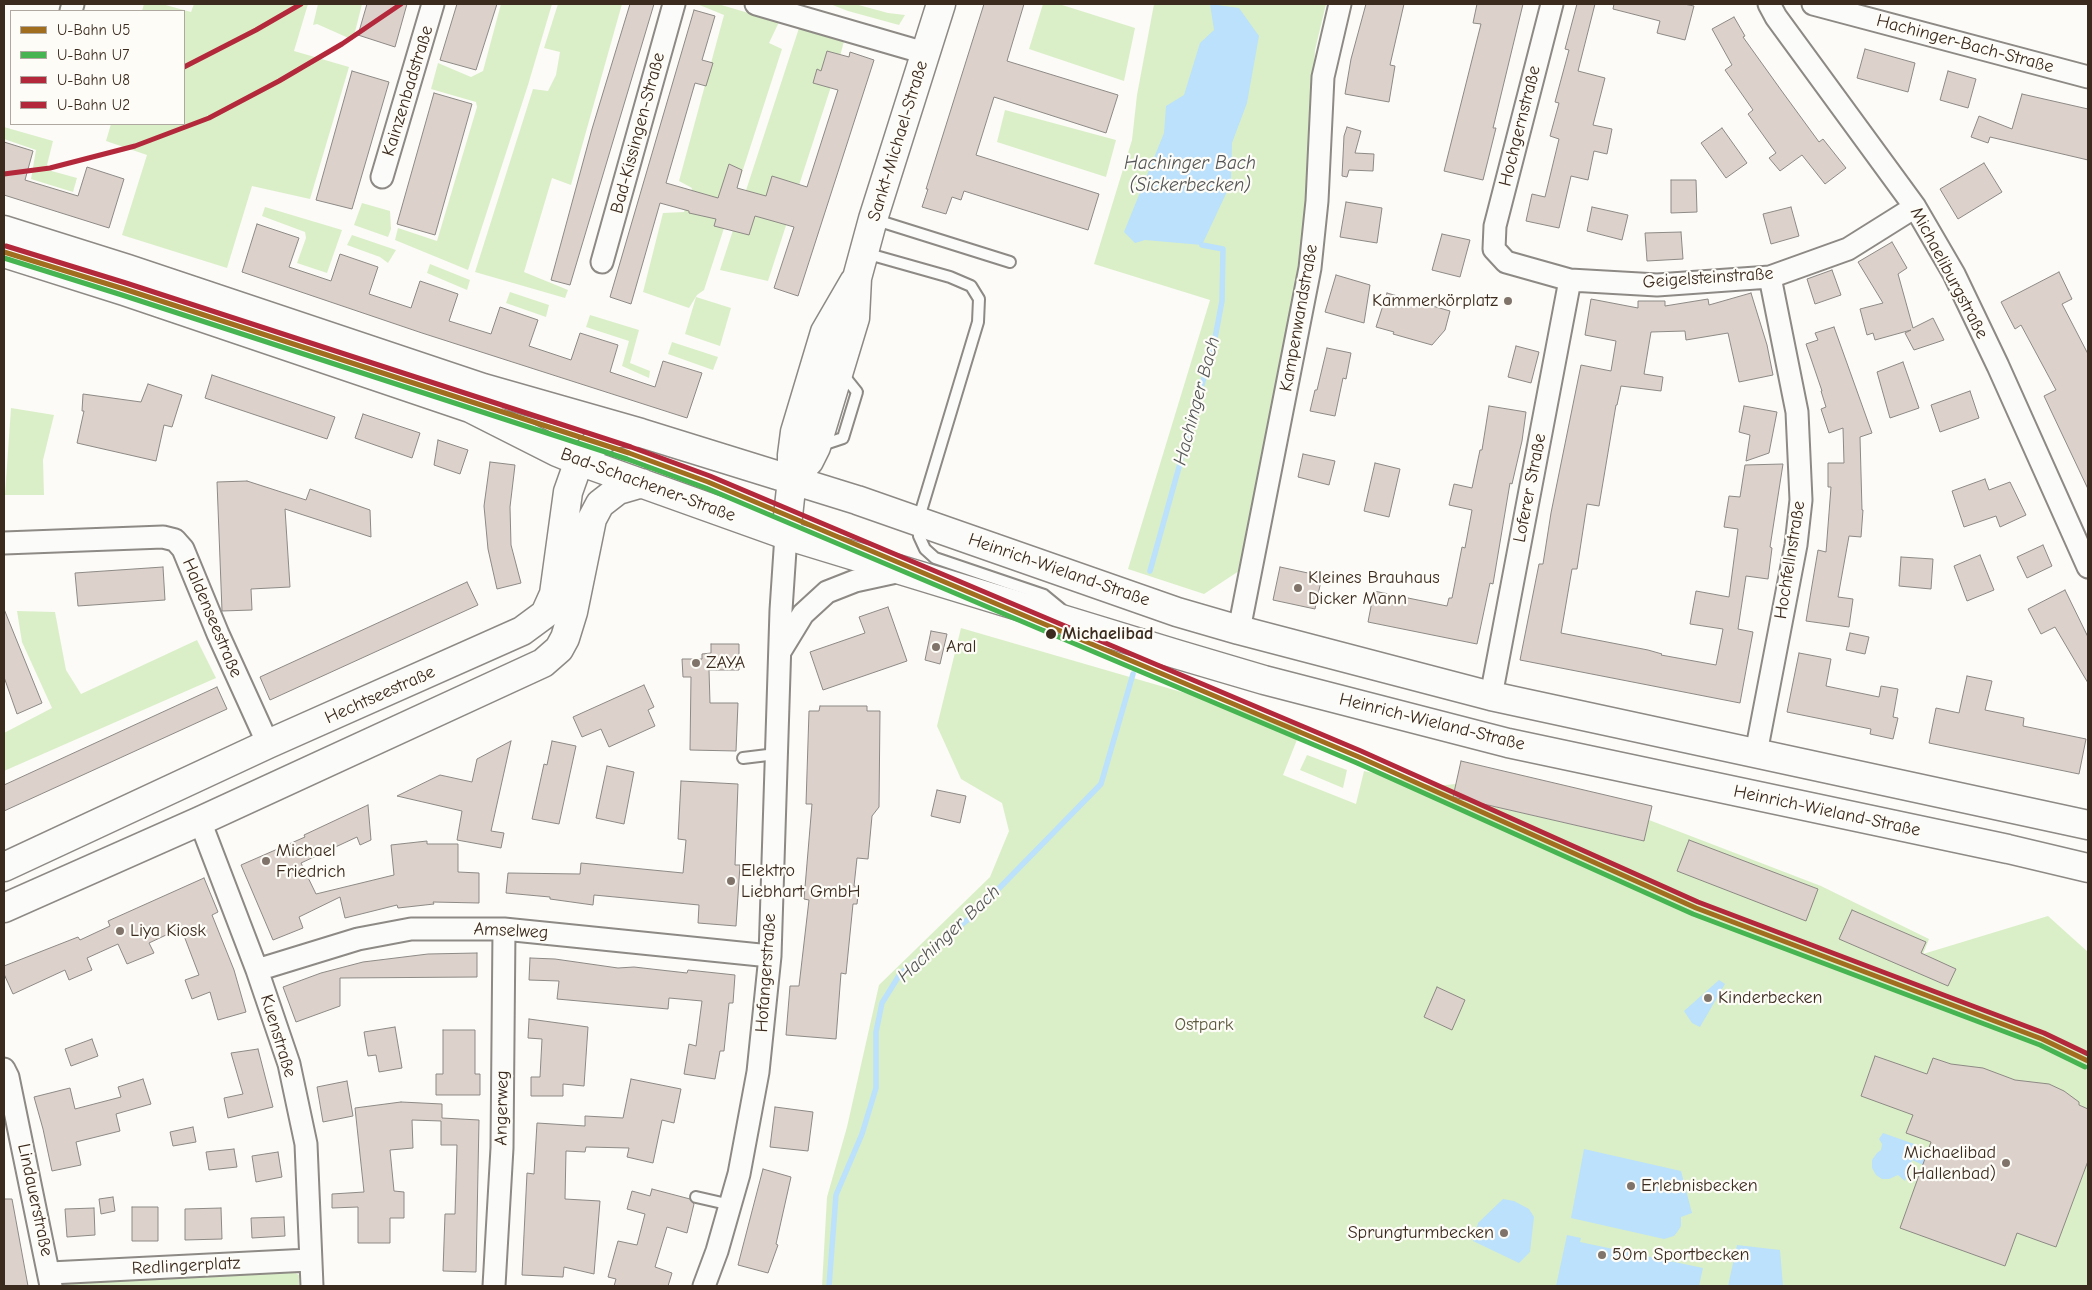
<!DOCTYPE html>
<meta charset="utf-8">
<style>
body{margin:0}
#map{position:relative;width:2092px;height:1290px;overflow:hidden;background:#fcfbf8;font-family:"Comic Neue",sans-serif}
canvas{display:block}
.frame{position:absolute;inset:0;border:5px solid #3b2a1e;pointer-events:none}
.legend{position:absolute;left:10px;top:10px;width:175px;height:115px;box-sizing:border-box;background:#fdfcf7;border:1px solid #afa8a0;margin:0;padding:6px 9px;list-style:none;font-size:15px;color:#3b2a1e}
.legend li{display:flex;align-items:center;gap:10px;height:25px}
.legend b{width:25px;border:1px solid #afa8a0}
</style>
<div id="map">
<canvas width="2092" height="1290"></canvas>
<div class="frame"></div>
<ul class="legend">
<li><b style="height:6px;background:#a06e1e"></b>U-Bahn U5</li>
<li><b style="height:6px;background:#46b450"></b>U-Bahn U7</li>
<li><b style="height:6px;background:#b4283c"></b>U-Bahn U8</li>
<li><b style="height:6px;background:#b4283c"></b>U-Bahn U2</li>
</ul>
</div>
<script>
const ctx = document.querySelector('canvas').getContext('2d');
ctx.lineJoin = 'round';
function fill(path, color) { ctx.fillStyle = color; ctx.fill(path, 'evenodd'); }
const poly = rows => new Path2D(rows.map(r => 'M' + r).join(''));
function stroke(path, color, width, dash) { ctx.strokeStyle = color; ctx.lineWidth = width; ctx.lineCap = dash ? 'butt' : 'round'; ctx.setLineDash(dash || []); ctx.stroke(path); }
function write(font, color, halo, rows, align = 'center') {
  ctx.font = font + ' "Comic Neue",sans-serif'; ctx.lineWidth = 4.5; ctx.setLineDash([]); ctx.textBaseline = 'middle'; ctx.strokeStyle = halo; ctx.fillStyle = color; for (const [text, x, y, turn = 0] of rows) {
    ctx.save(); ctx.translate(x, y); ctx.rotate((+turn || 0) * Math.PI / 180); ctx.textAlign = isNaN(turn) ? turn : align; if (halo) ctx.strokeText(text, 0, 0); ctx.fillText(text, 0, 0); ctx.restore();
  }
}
fill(poly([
 [144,4,162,4,191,12,194,4,308,4,294,51,349,67,310,199,252,186,227,268,122,235,147,155,106,141,111,124,184,124,184,11,142,11],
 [318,4,362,4,353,40,317,24,313,25],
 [501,4,552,4,528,85,468,270,395,240,398,228,437,241,477,107,476,102,431,89,438,63,471,77,483,71],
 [558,4,622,4,571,185,552,178,524,272,568,290,565,298,475,272,533,89,548,91,556,75,560,52,544,48],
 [697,4,718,4,779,22,769,43,782,49,704,290,697,295,689,308,643,292,663,213,684,212,692,188,679,181,724,15],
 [830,4,855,4,888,13,905,15,899,25,848,11],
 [1043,4,1059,4,1135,28,1124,81,1029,49],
 [1154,4,1326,4,1315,50,1305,246,1242,569,1204,594,1128,569,1210,300,1094,264,1132,140,1137,95],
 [799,28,844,41,837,68,768,281,720,270],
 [1005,110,1116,140,1106,177,997,142],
 [4,127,53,141,47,165,48,170,77,178,73,192,31,179,36,150,4,139],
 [362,203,390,211,391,229,388,237,354,225],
 [265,207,342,230,327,273,297,263,306,238,305,232,262,216],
 [352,235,396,250,388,263,380,257,347,245],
 [430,264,470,280,467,290,427,273],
 [510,292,549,305,546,317,506,303],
 [696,297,731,308,720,346,685,334],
 [590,315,639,330,630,363,650,371,649,378,622,366,629,341,586,327],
 [672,342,718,357,713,370,668,354],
 [11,408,54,415,43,460,44,495,5,495],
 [17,611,55,612,66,670,81,694,197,640,216,678,4,771,4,733,52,708,22,642],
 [961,628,1302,727,1283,775,1356,804,1364,771,1434,786,1456,784,1453,797,1643,841,1649,820,1821,886,1929,939,1923,954,2048,916,2088,952,2088,1286,822,1286,827,1197,847,1127,879,985,990,877,1009,831,1002,803,961,779,937,726],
 [1307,755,1347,770,1343,788,1300,770],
 [286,1268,299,1275,299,1286,66,1286,65,1281]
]), '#daefc7');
fill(poly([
 [1210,4,1239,8,1259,36,1247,103,1232,143,1231,183,1202,245,1145,240,1135,243,1124,232,1164,133,1166,106,1184,95,1200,43,1214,30],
 [1719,980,1725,984,1700,1027,1692,1023,1684,1011],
 [1883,1133,1917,1145,1916,1149,1927,1153,1923,1165,1912,1160,1905,1181,1898,1175,1889,1179,1882,1179,1876,1175,1872,1168,1872,1160,1877,1153,1881,1150,1882,1144,1879,1139],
 [1584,1149,1681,1171,1692,1213,1681,1217,1681,1226,1678,1231,1674,1236,1664,1239,1571,1218],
 [1503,1199,1514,1201,1529,1209,1534,1217,1530,1252,1519,1263,1473,1241,1478,1223],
 [1567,1235,1581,1238,1580,1242,1703,1268,1699,1286,1556,1286],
 [1737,1245,1780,1250,1783,1286,1728,1286]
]), '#bbe1fc');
stroke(poly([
 [1150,571,1215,338,1222,301,1223,249,1202,245],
 [829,1286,836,1195,862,1134,876,1088,876,1032,882,1003,900,974,971,917,1101,784,1133,674]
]), '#bbe1fc', 5.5);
const building = poly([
 [367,4,407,4,395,47,358,35,367,4],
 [457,4,497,4,476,70,440,60,457,4],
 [630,4,654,4,570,285,551,280,592,129,630,4],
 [984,4,1024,4,1007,61,1118,95,1106,133,994,97,976,155,1099,194,1088,230,964,191,961,200,952,197,946,214,922,207,928,189,926,189,984,4],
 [1366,4,1404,4,1390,65,1395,66,1389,102,1345,94,1351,59,1366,4],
 [1477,4,1523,4,1493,128,1496,128,1483,180,1444,171,1481,24,1473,23,1477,4],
 [1577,4,1595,4,1578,71,1605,78,1593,125,1612,129,1607,154,1594,151,1588,180,1571,176,1559,228,1526,221,1532,194,1545,197,1559,139,1550,136,1559,103,1555,102,1569,50,1565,49,1577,4],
 [1614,4,1684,4,1694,6,1685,40,1657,33,1660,21,1613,9,1614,4],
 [694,10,715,16,702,60,713,63,706,86,695,83,666,183,718,198,729,164,742,170,737,188,766,196,772,176,807,187,838,90,813,83,817,69,821,71,827,51,849,57,850,52,874,60,798,296,774,288,794,227,755,216,749,235,714,226,716,219,689,213,689,211,660,203,631,304,610,297,694,10],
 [1734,17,1745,36,1743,37,1781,90,1819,142,1823,139,1846,168,1825,184,1802,155,1780,171,1769,158,1776,153,1748,114,1753,110,1725,70,1732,65,1712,29,1734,17],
 [1865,49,1915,63,1908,92,1857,78,1865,49],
 [352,71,389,82,352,209,316,200,352,71],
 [1948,71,1976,79,1968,108,1940,100,1948,71],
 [434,93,472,104,435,235,397,224,434,93],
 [2022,94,2088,109,2088,160,1990,137,1988,143,1971,137,1979,116,2012,129,2022,94],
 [1347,127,1361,131,1355,153,1374,154,1373,171,1349,170,1347,177,1342,176,1344,136,1347,127],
 [1722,128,1747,163,1726,178,1701,143,1722,128],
 [4,142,33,151,25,180,78,196,87,167,124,179,109,228,4,195,4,142],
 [1984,163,2002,192,1958,219,1940,189,1984,163],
 [1671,180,1696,180,1697,212,1671,213,1671,180],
 [1346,202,1382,208,1377,243,1340,237,1346,202],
 [1592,207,1628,215,1622,240,1587,231,1592,207],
 [1791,207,1799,236,1771,244,1763,214,1791,207],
 [257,224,299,238,289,267,331,281,340,254,378,267,369,294,411,308,420,281,458,294,449,321,491,334,500,307,538,320,529,346,571,360,580,333,618,345,610,372,655,387,663,361,702,373,687,418,422,333,242,272,257,224],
 [1681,232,1683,259,1647,261,1645,233,1681,232],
 [1442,234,1470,240,1460,277,1432,270,1442,234],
 [1892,242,1907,268,1898,274,1913,328,1933,318,1944,340,1914,350,1905,333,1911,330,1875,340,1873,333,1867,335,1860,309,1883,303,1858,262,1892,242],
 [1832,270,1841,295,1815,304,1807,279,1832,270],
 [2059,272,2072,299,2062,304,2088,354,2088,489,2044,396,2056,390,2021,325,2015,329,2001,302,2059,272],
 [1336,275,1370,285,1364,323,1325,312,1336,275],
 [1387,293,1450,311,1445,330,1432,345,1393,334,1394,332,1376,327,1387,293],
 [1751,293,1767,345,1773,375,1739,382,1728,333,1686,340,1685,331,1651,332,1644,374,1663,377,1661,391,1621,386,1617,405,1616,405,1599,506,1587,504,1577,569,1572,569,1561,633,1648,650,1662,654,1661,655,1716,665,1723,629,1690,624,1696,591,1729,597,1738,529,1724,527,1729,496,1740,497,1745,465,1783,464,1770,547,1772,548,1768,579,1746,576,1738,629,1753,632,1740,703,1520,660,1539,564,1543,564,1551,513,1581,365,1611,371,1616,341,1585,335,1591,299,1638,308,1638,301,1665,301,1665,306,1708,299,1709,305,1751,293],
 [1834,327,1872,433,1860,437,1862,510,1863,510,1861,537,1849,536,1838,597,1853,599,1849,627,1806,621,1818,550,1826,552,1831,487,1828,487,1828,463,1844,463,1843,428,1829,433,1821,409,1826,407,1821,391,1822,391,1806,344,1818,340,1815,333,1834,327],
 [1516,346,1539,352,1531,383,1508,377,1516,346],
 [1327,348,1351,353,1346,379,1343,378,1335,416,1310,411,1315,390,1317,390,1327,348],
 [1903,362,1919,408,1890,418,1877,372,1903,362],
 [212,375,335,417,327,439,205,398,212,375],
 [148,384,182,395,172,427,164,425,156,461,77,443,84,411,82,411,83,394,141,402,148,384],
 [1970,391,1979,418,1940,432,1931,405,1970,391],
 [1489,406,1526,412,1522,441,1512,484,1510,483,1493,584,1490,583,1477,644,1368,622,1374,591,1447,606,1449,598,1452,598,1462,547,1465,548,1472,510,1449,505,1454,484,1472,488,1480,450,1482,450,1489,406],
 [1744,406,1777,412,1769,453,1746,461,1750,435,1739,432,1744,406],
 [363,414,420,433,412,458,355,438,363,414],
 [438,440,468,450,460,474,434,465,438,440],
 [1303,454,1335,461,1329,485,1298,477,1303,454],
 [490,462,515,465,510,507,511,545,521,583,497,589,488,549,484,506,490,462],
 [1375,463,1400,469,1389,517,1364,511,1375,463],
 [1985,479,1989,490,2010,482,2026,515,2000,527,1996,516,1964,527,1952,491,1985,479],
 [247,481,306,500,310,489,370,510,371,537,285,509,290,587,251,589,252,610,222,611,217,482,247,481],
 [2043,545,2052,566,2027,578,2017,557,2043,545],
 [1980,555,1994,590,1967,601,1954,566,1980,555],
 [1901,557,1933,559,1931,589,1899,586,1901,557],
 [163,567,165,600,78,606,75,573,163,567],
 [1280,567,1322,576,1315,609,1273,600,1280,567],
 [467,582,478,605,270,700,260,677,467,582],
 [2065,590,2088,637,2088,683,2055,627,2041,634,2028,609,2065,590],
 [888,607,907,661,823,690,810,652,865,633,859,617,888,607],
 [4,609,42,703,17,714,4,677,4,609],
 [931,631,947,634,940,664,925,660,931,631],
 [1850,633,1869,637,1865,654,1846,650,1850,633],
 [711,644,739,644,739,670,709,670,710,703,738,703,736,751,690,750,691,677,683,677,682,659,702,659,702,654,711,653,711,644],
 [1799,653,1831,659,1826,686,1879,697,1881,686,1898,689,1893,717,1898,718,1893,739,1870,734,1871,729,1787,712,1799,653],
 [1967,676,1992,681,1985,710,2024,718,2023,726,2086,739,2079,774,1929,743,1936,708,1959,713,1967,676],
 [644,685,654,707,648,710,655,726,609,747,601,729,582,737,573,717,644,685],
 [217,687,227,709,4,811,4,785,217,687],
 [820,706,867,706,867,711,880,711,879,807,872,816,868,859,857,858,854,886,859,887,857,904,853,904,846,974,841,973,836,1039,786,1035,790,986,799,986,809,900,804,899,812,804,806,804,809,711,819,711,820,706],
 [511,741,491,831,504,833,501,848,457,840,462,811,397,796,440,775,472,782,477,759,511,741],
 [552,741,576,746,559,824,532,819,544,764,547,765,552,741],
 [1461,761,1652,806,1644,841,1453,797,1461,761],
 [607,766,634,772,624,824,596,818,607,766],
 [681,781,738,784,735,865,740,865,736,926,698,923,699,905,594,895,593,905,550,899,550,897,506,893,508,873,580,874,581,863,683,873,686,840,678,839,681,781],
 [937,790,966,796,960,823,931,816,937,790],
 [368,805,371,840,360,845,357,837,301,863,316,894,394,875,391,845,427,841,427,844,458,844,458,872,479,873,479,903,433,902,434,904,398,908,397,905,345,918,340,897,299,917,303,928,273,940,241,865,305,837,304,835,368,805],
 [1689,840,1818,889,1806,921,1677,871,1689,840],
 [204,878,218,912,212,915,234,970,246,1012,218,1020,210,992,192,999,185,980,199,975,181,928,149,943,154,953,127,964,118,944,87,958,92,970,69,980,65,970,13,994,4,974,4,966,78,937,80,940,110,926,108,921,204,878],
 [1852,910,1926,942,1921,953,1956,969,1948,986,1839,939,1852,910],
 [477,953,477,977,340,978,340,1006,296,1022,283,987,321,973,363,962,428,954,477,953],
 [530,958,555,959,618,968,634,967,687,973,688,970,735,975,733,1003,729,1003,724,1051,720,1051,715,1079,684,1074,689,1044,696,1046,702,1001,669,998,668,1009,557,999,559,981,529,980,530,958],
 [1437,987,1465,1000,1452,1030,1424,1017,1437,987],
 [529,1019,588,1027,584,1086,563,1084,563,1096,531,1096,531,1077,540,1077,542,1039,528,1038,529,1019],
 [395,1027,402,1068,379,1072,376,1055,368,1056,364,1032,395,1027],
 [443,1030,475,1030,475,1074,480,1074,480,1095,436,1095,436,1074,443,1074,443,1030],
 [92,1039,98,1056,71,1066,65,1049,92,1039],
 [258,1049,273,1107,228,1118,224,1098,243,1094,231,1053,258,1049],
 [1875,1056,1927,1074,1933,1058,1951,1064,1983,1068,2015,1080,2049,1084,2064,1091,2079,1102,2079,1105,2088,1109,2088,1161,2056,1247,2017,1233,2005,1266,1900,1228,1931,1142,1906,1133,1913,1115,1861,1096,1875,1056],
 [143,1079,151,1104,116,1114,120,1131,76,1142,81,1165,52,1171,43,1129,34,1097,70,1088,75,1109,121,1097,118,1087,143,1079],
 [631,1079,681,1089,674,1123,662,1120,653,1163,627,1157,629,1148,586,1147,585,1152,566,1151,565,1199,600,1201,594,1274,564,1267,563,1277,522,1275,527,1173,534,1174,537,1123,585,1126,585,1116,623,1118,631,1079],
 [347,1081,353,1116,323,1122,317,1087,347,1081],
 [401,1102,442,1104,442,1118,479,1120,476,1272,443,1271,445,1214,455,1214,457,1145,441,1145,441,1121,412,1120,413,1148,390,1150,394,1191,404,1192,404,1218,390,1218,390,1243,358,1243,358,1207,332,1208,332,1194,364,1192,355,1108,401,1102],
 [775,1107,813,1112,808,1151,770,1147,775,1107],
 [193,1127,196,1142,173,1146,170,1132,193,1127],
 [234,1149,237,1167,209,1170,206,1152,234,1149],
 [278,1152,282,1177,256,1182,252,1156,278,1152],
 [763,1169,791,1177,776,1244,778,1245,768,1273,738,1265,763,1169],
 [652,1189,690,1199,694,1204,687,1233,667,1227,655,1267,672,1273,668,1286,614,1286,616,1279,608,1277,618,1241,637,1245,645,1214,627,1209,632,1191,650,1196,652,1189],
 [113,1197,115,1211,101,1214,99,1199,113,1197],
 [4,1199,12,1199,28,1286,4,1286,4,1199],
 [132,1207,158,1207,158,1241,132,1241,132,1207],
 [94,1208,95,1235,67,1237,65,1209,94,1208],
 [221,1208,222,1239,185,1240,185,1209,221,1208],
 [284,1217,285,1236,252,1238,251,1218,284,1217]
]);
fill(building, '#dcd1cb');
stroke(building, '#8d8985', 1);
const lane = poly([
 [873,219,1010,262],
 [865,253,950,277,971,286,979,299,978,322,918,521,919,536,925,549,935,558,1044,595,1061,609],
 [819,446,843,438,857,392,841,372],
 [743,758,776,754],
 [696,1197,731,1205]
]);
const street = poly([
 [756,4,925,53],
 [1552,4,1495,226,1494,249,1506,262,1570,280,1657,285,1770,277,1848,249,1915,207],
 [1769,4,1776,17,1915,207,1954,274,1998,366,2088,567],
 [1813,4,2088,77],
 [71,11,73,4],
 [382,177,433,4],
 [602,262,674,4],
 [4,543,163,537,175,540,183,549,218,634,268,744],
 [1239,630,1310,268,1317,201,1323,77,1340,4],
 [781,650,803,614,827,592,855,581,901,571],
 [1491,696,1570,280],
 [1756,753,1796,545,1801,500,1797,412,1770,277],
 [200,821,257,970,289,1064,306,1144,312,1286],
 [257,970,358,939,411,929,504,929,770,956],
 [4,1069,8,1077,51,1286],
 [50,1273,309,1260],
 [494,1286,502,1148,504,929],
 [704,1286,717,1251,739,1174,758,1072,770,956,781,610,786,535]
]);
const secondary = poly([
 [4,230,128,269,483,388,641,433,857,500,1177,612,1239,630,1491,696,2088,825],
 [4,253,124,291,470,408,557,452,579,461,786,535,1176,654,1264,680,1508,743,2008,849,2088,868],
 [792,479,809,461,816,447,855,318,857,278,873,219,941,4],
 [786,535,792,479,792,455,795,432,825,332,854,282],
 [4,867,268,744,522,631,545,614,554,594,568,492,579,461,595,444,614,433,635,433],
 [4,908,200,821,543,663,559,649,565,638,573,612,592,519,600,504,618,490,642,483]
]);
stroke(lane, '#8d8985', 14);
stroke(street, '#8d8985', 25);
stroke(secondary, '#8d8985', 31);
stroke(lane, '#fbfbf9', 10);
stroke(street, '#fbfbf9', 21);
stroke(secondary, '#fbfbf9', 28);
stroke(poly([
 [4,252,124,289,629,453,708,482,1359,757,1696,908,2042,1039,2088,1061]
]), '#a06e1e', 5);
stroke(poly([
 [4,258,122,295,627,459,706,488,1357,763,1693,914,2040,1045,2085,1067]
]), '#46b450', 5);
stroke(poly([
 [6,246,126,283,631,447,710,476,1361,751,1698,902,2044,1033,2088,1054]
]), '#b4283c', 5);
stroke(poly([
 [184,67,256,30,301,4],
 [4,174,50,168,135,146,209,118,279,81,342,44,401,4]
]), '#b4283c', 5);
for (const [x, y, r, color] of [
 [1508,301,5,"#7f736a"],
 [1298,588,5,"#7f736a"],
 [1051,634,6,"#3b2a1e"],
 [936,647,5,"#7f736a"],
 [696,663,5,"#7f736a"],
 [266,861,5,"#7f736a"],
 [731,881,5,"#7f736a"],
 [120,931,5,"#7f736a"],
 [1708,998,5,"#7f736a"],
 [2006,1163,5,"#7f736a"],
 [1631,1186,5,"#7f736a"],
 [1504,1233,5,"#7f736a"],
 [1602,1255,5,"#7f736a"]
]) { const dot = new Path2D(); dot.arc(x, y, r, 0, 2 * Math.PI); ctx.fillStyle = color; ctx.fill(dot); stroke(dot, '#fdfcf7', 2); }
write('18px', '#3b2a1e', '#fdfcf7', [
 ["Hachinger-Bach-Straße",1965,44,15],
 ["Kainzenbadstraße",408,91,-73],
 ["Hochgernstraße",1520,126,-76],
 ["Bad-Kissingen-Straße",638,133,-75],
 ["Sankt-Michael-Straße",898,141,-73],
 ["Michaeliburgstraße",1949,273,62],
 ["Geigelsteinstraße",1708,278,-4],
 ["Kampenwandstraße",1299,318,-80],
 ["Bad-Schachener-Straße",648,485,20],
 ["Loferer Straße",1530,488,-79],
 ["Hochfellnstraße",1790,560,-81],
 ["Heinrich-Wieland-Straße",1059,570,19],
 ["Haldenseestraße",212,618,67],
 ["Hechtseestraße",380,695,-24],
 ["Heinrich-Wieland-Straße",1432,722,14],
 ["Heinrich-Wieland-Straße",1827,811,12],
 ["Amselweg",511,931,3],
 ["Hofangerstraße",766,973,-86],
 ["Kuenstraße",278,1036,73],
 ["Angerweg",502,1108,-89],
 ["Lindauerstraße",35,1200,78],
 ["Redlingerplatz",186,1266,-3]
]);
write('18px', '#3b2a1e', '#fdfcf7', [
 ["Kammerkörplatz",1498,301,"right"],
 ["Kleines Brauhaus",1308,578],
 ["Dicker Mann",1308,599],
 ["Aral",946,647],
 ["ZAYA",706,663],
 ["Michael",276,851],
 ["Friedrich",276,872],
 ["Elektro",741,871],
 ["Liebhart GmbH",741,892],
 ["Liya Kiosk",130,931],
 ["Kinderbecken",1718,998],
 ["Michaelibad",1996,1153,"right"],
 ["(Hallenbad)",1996,1174,"right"],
 ["Erlebnisbecken",1641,1186],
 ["Sprungturmbecken",1494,1233,"right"],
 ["50m Sportbecken",1612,1255]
], 'left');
write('bold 18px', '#3b2a1e', '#fdfcf7', [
 ["Michaelibad",1062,634]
], 'left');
write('18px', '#5c593e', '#fdfcf7', [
 ["Ostpark",1204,1025]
]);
write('italic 19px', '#545556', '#fdfcf7', [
 ["Hachinger Bach",1190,164],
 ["(Sickerbecken)",1190,186],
 ["Hachinger Bach",1197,401,-75],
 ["Hachinger Bach",949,934,-43]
]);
</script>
